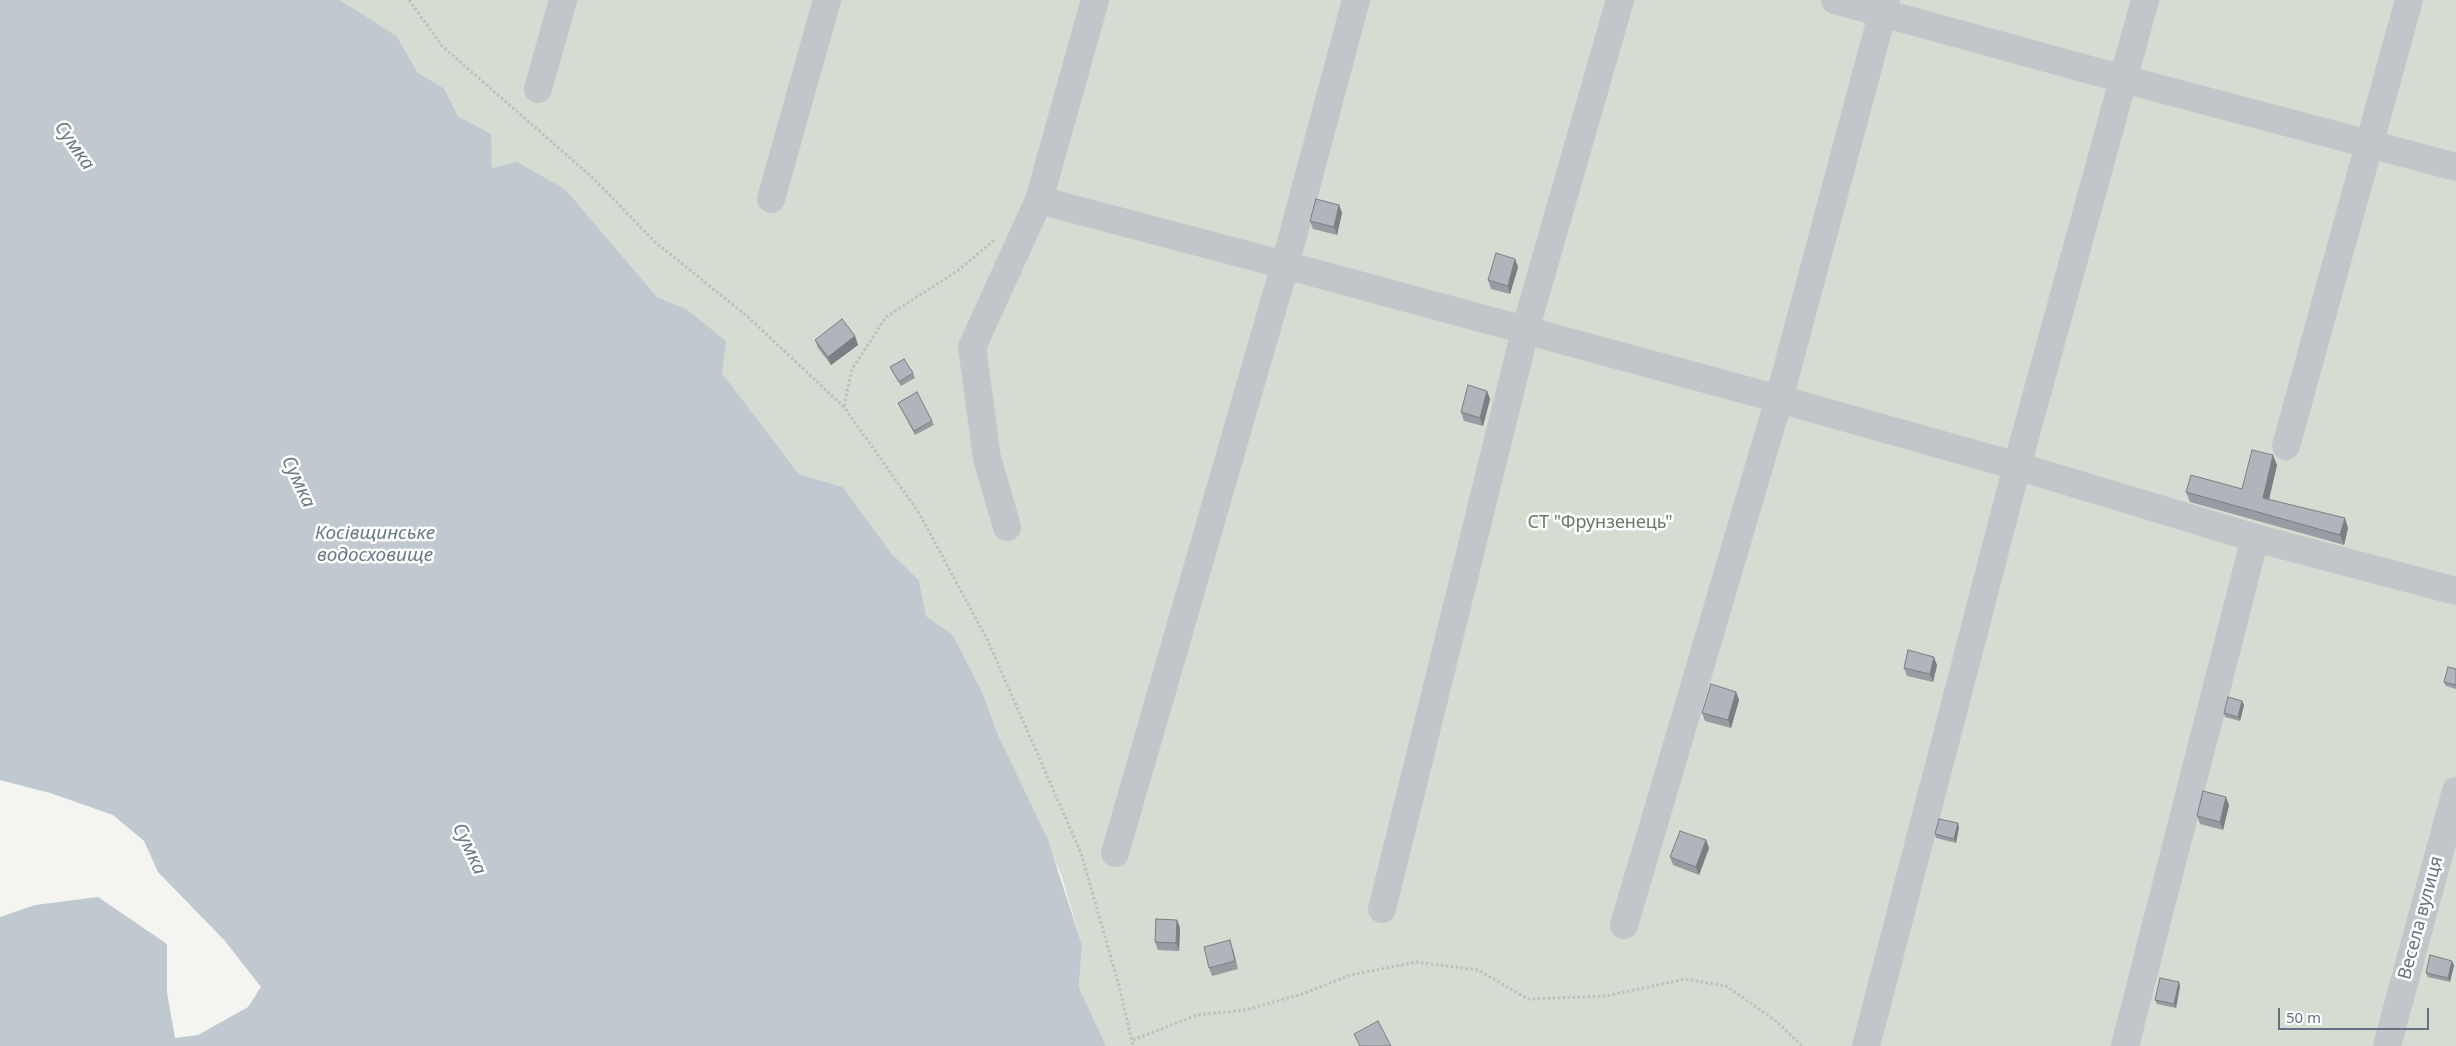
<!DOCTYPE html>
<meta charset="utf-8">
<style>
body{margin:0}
#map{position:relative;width:2456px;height:1046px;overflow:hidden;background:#f4f5f0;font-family:"Noto Sans",sans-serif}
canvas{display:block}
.scale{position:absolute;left:2278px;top:1008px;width:151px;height:22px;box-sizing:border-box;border:2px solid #627283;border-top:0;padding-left:6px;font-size:15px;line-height:18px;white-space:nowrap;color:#627283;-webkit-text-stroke:4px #fff;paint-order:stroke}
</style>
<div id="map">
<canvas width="2456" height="1046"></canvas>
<div class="scale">50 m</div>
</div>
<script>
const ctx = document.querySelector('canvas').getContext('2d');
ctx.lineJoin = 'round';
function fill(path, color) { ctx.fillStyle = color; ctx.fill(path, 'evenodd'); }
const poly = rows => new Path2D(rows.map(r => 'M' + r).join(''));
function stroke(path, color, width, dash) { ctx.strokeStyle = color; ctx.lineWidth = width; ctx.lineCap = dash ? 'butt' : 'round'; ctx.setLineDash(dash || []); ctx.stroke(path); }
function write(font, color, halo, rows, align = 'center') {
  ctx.font = font + ' "Noto Sans",sans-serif'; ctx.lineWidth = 5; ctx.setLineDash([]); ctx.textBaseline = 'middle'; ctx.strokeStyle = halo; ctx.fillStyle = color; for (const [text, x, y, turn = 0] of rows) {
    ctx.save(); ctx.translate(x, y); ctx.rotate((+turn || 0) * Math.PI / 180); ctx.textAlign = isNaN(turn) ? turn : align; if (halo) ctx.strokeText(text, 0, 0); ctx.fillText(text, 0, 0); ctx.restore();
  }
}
fill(poly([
 [340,0,2456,0,2456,1046,1106,1046,1079,987,1082,945,1061,874,999,737,983,694,953,635,926,616,919,580,891,553,843,487,799,474,722,373,686,309,657,297,566,190,492,168,490,134,458,116,444,88,418,73,397,36]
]), '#d5dcd1');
fill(poly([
 [0,0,340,0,397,36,418,73,444,88,458,116,491,134,492,168,517,162,566,190,657,297,686,309,726,341,722,373,799,474,843,487,891,553,919,580,926,616,953,635,983,694,999,737,1048,840,1082,945,1079,987,1106,1046,0,1046,0,917,35,905,98,897,167,944,167,992,175,1038,198,1035,248,1007,261,987,225,941,158,872,144,841,113,815,50,793,0,780]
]), '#c0c9cf');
stroke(poly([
 [409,0,442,46,593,178,655,242,748,317,844,407,919,513,988,641,1081,853,1119,986,1133,1046],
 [844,406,852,369,886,317,960,269,994,240],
 [1133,1040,1197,1015,1245,1010,1302,994,1351,975,1416,962,1478,970,1528,999,1606,996,1685,979,1726,986,1776,1021,1802,1046]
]), '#bebfc1', 3, [2.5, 2.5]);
stroke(poly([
 [1835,0,2123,79,2456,167],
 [538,89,563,0],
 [771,199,827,0],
 [1039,200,1285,265,1779,399,2017,466,2255,538,2125,1046],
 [2286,446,2409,0],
 [1007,527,987,458,972,347,1039,200,1095,0],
 [2255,538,2456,591],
 [1115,853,1285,265,1356,0],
 [1382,909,1525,331,1620,0],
 [1624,925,1779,399,1886,0],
 [1866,1046,2017,466,2145,0],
 [2387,1046,2456,791]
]), '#c2c5c9', 28);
fill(poly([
 [1339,205,1342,213,1337,235,1313,229,1310,221],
 [1515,259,1518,267,1510,294,1491,289,1488,280],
 [855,336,858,345,831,365,818,348,815,340],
 [890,367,913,373,915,378,901,386,892,371],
 [1487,391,1490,399,1483,426,1464,421,1461,412],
 [898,403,932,421,934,425,915,435],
 [2277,465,2269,499,2348,528,2344,545,2190,502,2186,492,2242,489],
 [1937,665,1933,682,1907,676,1904,668],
 [2456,669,2456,689,2446,686,2444,682],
 [1736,692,1739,700,1731,728,1705,721,1702,713],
 [2242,701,2244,705,2240,721,2225,717,2224,713],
 [2229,805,2223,830,2200,824,2197,816],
 [1959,827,1956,843,1936,838,1935,834],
 [1706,840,1709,848,1699,875,1673,865,1670,857],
 [1177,920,1180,928,1179,951,1158,950,1155,942],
 [1233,948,1238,969,1212,976,1209,968],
 [2454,965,2450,982,2428,977,2426,973],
 [2180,986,2176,1008,2157,1004,2155,1000]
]), '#969ca1');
fill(poly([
 [1339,205,1342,213,1337,235,1334,227],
 [1515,259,1518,267,1510,294,1508,286],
 [855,336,858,345,831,365,828,357],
 [1487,391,1490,399,1483,426,1480,418],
 [2273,455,2277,465,2267,508,2263,498],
 [2345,518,2348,528,2344,545,2340,535],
 [1934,657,1937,665,1933,682,1930,674],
 [1736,692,1739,700,1731,728,1728,720],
 [2242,701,2244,705,2240,721,2238,717],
 [2226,797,2229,805,2223,830,2220,822],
 [1958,823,1959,827,1956,843,1954,839],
 [1706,840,1709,848,1699,875,1696,867],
 [1177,920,1180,928,1179,951,1176,943],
 [2452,961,2454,965,2450,982,2448,978],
 [2179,982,2180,986,2176,1008,2174,1004]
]), '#7a7f83');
const building = poly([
 [1316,199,1339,205,1334,227,1310,221,1316,199],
 [1496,253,1515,259,1508,286,1488,280,1496,253],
 [842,319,855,336,828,357,815,340,842,319],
 [904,359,913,373,899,382,890,367,904,359],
 [1468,385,1487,391,1480,418,1461,412,1468,385],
 [917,392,932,421,914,431,898,403,917,392],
 [2252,450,2273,455,2263,498,2345,518,2340,535,2186,492,2191,475,2242,489,2252,450],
 [1908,650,1934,657,1930,674,1904,668,1908,650],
 [2448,667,2456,669,2456,685,2444,682,2448,667],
 [1711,684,1736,692,1728,720,1702,713,1711,684],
 [2228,697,2242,701,2238,717,2224,713,2228,697],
 [2203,791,2226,797,2220,822,2197,816,2203,791],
 [1939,819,1958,823,1954,839,1935,834,1939,819],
 [1680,831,1706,840,1696,867,1670,857,1680,831],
 [1156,919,1177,920,1176,943,1155,942,1156,919],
 [1230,940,1235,961,1209,968,1204,947,1230,940],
 [2430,955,2452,961,2448,978,2426,973,2430,955],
 [2160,978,2179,982,2174,1004,2155,1000,2160,978],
 [1378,1021,1391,1046,1360,1046,1354,1034,1378,1021]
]);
fill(building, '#afb5bb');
stroke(building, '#7a7f83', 1);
write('18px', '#657a61', '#fff', [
 ["СТ \"Фрунзенець\"",1600,523]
]);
write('18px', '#627283', '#fff', [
 ["Весела вулиця",2421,918,-75]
]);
write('italic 19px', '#637a87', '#fff', [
 ["Сумка",74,146,55],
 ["Сумка",298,482,65],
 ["Косівщинське",375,534],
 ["водосховище",375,556],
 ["Сумка",469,849,65]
]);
</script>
